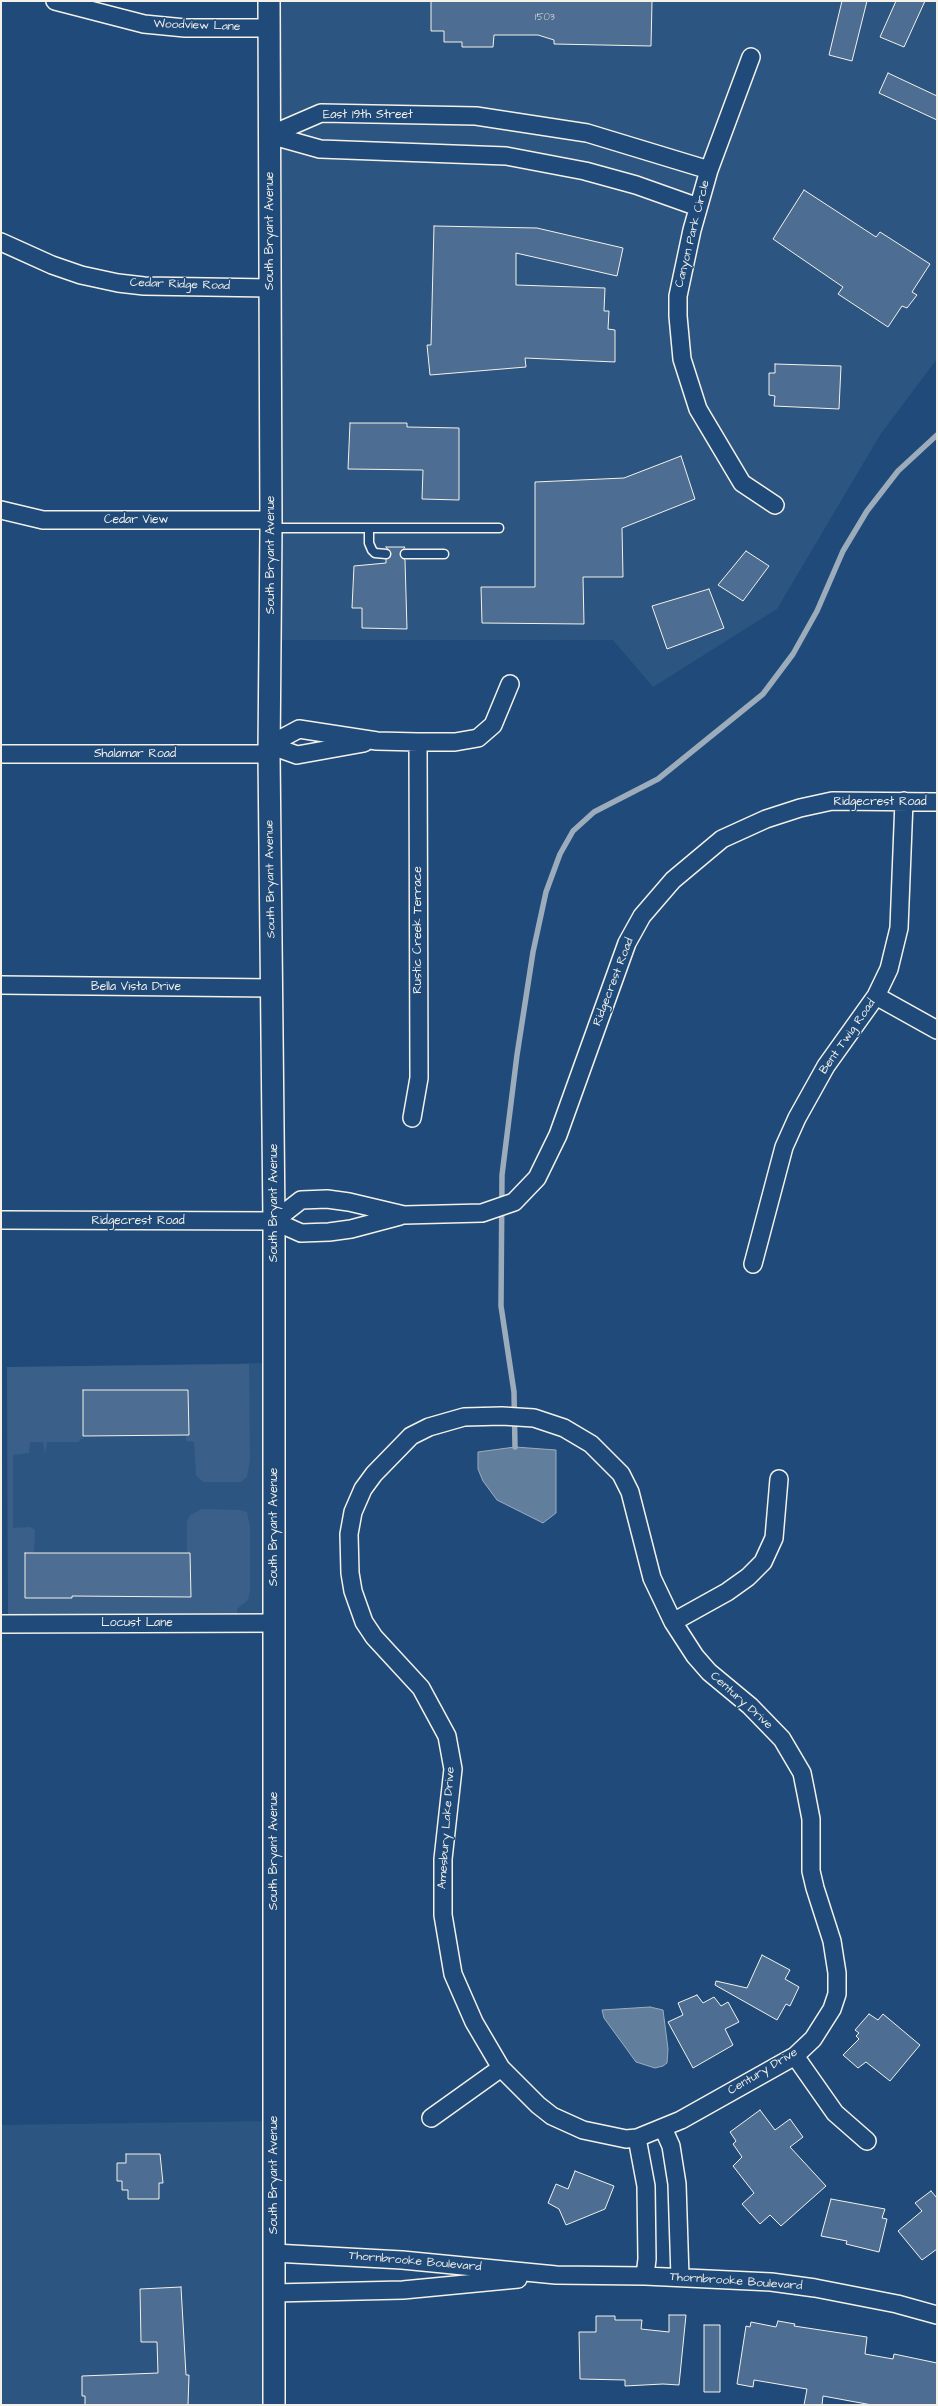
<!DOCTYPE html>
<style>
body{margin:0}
#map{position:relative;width:938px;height:2406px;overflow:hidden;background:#1f4a7a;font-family:"Architects Daughter",sans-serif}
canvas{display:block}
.frame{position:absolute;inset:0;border:2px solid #f4f1e8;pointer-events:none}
</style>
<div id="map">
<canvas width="938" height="2406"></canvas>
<div class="frame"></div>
</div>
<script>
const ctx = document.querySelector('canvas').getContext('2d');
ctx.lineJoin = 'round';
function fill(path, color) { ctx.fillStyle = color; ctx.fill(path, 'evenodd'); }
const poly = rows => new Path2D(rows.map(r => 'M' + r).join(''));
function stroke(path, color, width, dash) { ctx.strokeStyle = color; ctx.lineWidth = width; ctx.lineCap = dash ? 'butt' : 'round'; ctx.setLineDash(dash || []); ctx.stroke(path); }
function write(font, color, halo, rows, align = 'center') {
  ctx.font = font + ' "Architects Daughter",sans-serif'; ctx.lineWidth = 3; ctx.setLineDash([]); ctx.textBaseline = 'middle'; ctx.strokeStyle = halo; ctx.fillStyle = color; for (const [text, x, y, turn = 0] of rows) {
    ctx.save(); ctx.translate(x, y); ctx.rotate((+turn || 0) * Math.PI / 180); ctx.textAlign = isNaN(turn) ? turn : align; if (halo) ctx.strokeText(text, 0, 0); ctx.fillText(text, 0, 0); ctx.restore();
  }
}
fill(poly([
 [269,1,937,1,937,359,880,435,777,609,653,687,613,640,270,640],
 [274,1363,274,1623,8,1624,7,1367],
 [274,2121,274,2405,1,2405,1,2125]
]), '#2d5581');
fill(poly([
 [249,1364,250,1460,247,1477,241,1482,204,1482,196,1476,194,1442,186,1441,186,1435,189,1435,188,1390,138,1390,138,1435,83,1390,83,1439,80,1439,79,1442,47,1442,45,1454,43,1442,30,1442,29,1453,13,1455,13,1528,30,1527,35,1530,34,1553,25,1553,25,1598,71,1598,72,1553,77,1553,78,1596,190,1596,190,1553,187,1553,187,1521,190,1515,202,1509,239,1510,247,1512,250,1527,250,1591,248,1600,237,1609,238,1614,227,1615,8,1615,7,1367]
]), '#3a5f88');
const water = poly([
 [515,1447,556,1450,556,1513,543,1523,497,1500,483,1481,478,1469,478,1452,515,1447],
 [650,2007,663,2010,668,2049,667,2063,663,2066,655,2068,636,2062,604,2018,602,2010,650,2007]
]);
fill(water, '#627e9d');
stroke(water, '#9cacbb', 1);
stroke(poly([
 [515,1447,514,1392,501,1306,502,1175,517,1055,533,952,546,892,560,854,573,831,594,812,658,779,763,694,793,654,817,611,843,551,867,511,898,471,937,435]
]), '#9cacbb', 5.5);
const building = poly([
 [431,1,652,1,651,46,554,44,554,40,538,35,494,35,493,47,462,47,462,42,444,42,444,31,431,31,431,1],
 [842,1,867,1,852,61,829,55,842,1],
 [896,1,925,1,904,47,880,37,896,1],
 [888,73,937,96,937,120,879,93,888,73],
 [804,190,876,237,880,232,930,264,912,292,917,295,907,308,902,306,888,327,838,294,843,287,773,239,804,190],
 [434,226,537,228,623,248,617,276,516,253,516,285,605,288,604,311,609,311,608,329,615,330,615,362,525,358,526,367,430,375,427,345,431,345,434,226],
 [775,364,841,366,839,409,774,406,775,396,769,395,769,373,775,373,775,364],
 [350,423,407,423,407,427,459,428,459,500,422,499,423,470,348,469,350,423],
 [681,456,695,499,622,528,623,577,583,577,584,624,482,623,481,587,535,587,535,482,624,478,681,456],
 [386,547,405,547,400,554,405,560,407,629,362,628,362,608,352,608,354,566,386,563,386,559,391,554,386,547],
 [746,551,769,566,743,601,718,585,746,551],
 [709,589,724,628,667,649,652,606,709,589],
 [83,1390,188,1390,189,1435,83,1436,83,1390],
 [25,1553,190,1553,191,1597,72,1596,72,1598,25,1598,25,1553],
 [762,1955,790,1970,785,1979,799,1987,790,2006,786,2004,777,2020,715,1985,716,1981,747,1988,762,1955],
 [697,1995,703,2003,714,1997,721,2006,728,2002,739,2022,725,2029,733,2045,693,2068,668,2022,683,2015,678,2003,697,1995],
 [869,2014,878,2020,883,2014,920,2045,890,2081,866,2062,858,2068,843,2055,859,2039,856,2036,859,2033,855,2030,869,2014],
 [760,2110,775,2130,790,2119,803,2137,790,2147,826,2186,781,2226,770,2215,760,2224,742,2204,754,2193,733,2166,742,2157,733,2144,736,2141,730,2132,760,2110],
 [126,2154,160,2154,163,2183,159,2183,159,2199,128,2199,128,2190,122,2190,122,2181,117,2181,117,2163,126,2163,126,2154],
 [575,2171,614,2186,605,2209,566,2225,559,2209,548,2203,556,2184,568,2189,575,2171],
 [931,2191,937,2198,937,2249,922,2260,898,2231,922,2211,915,2203,931,2191],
 [831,2199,885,2209,882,2218,887,2219,879,2252,846,2244,847,2241,821,2236,831,2199],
 [181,2287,186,2375,189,2375,188,2405,85,2405,85,2396,82,2396,82,2376,158,2373,157,2342,141,2342,140,2289,181,2287],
 [669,2315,686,2315,679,2385,663,2384,625,2386,625,2380,580,2379,579,2332,596,2332,596,2316,615,2316,615,2320,642,2320,641,2329,669,2332,669,2315],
 [778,2321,795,2324,794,2326,867,2337,865,2354,893,2359,894,2354,937,2363,937,2405,872,2405,823,2396,822,2405,804,2405,807,2389,754,2380,753,2387,737,2384,746,2326,750,2327,751,2322,776,2327,778,2321],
 [704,2325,720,2325,720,2392,704,2392,704,2325]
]);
fill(building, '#4d6e92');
stroke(building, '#f4f1e8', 1);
const service = poly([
 [271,528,499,528],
 [369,528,369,543,372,550,375,553,386,554],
 [405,554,444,554]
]);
const minor = poly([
 [55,1,144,24,185,28,269,28],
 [751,57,709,170,692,230,678,296,678,316,682,359,698,409,742,483,775,505],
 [270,135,321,113,476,116,587,133,709,170],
 [270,135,320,149,506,156,585,171,636,185,698,207],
 [1,242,52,265,81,275,118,283,144,286,270,288],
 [1,510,43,520,271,520],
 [418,742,455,742,478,738,493,725,510,684],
 [269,745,299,729,377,741,418,742,419,1078,412,1118],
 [269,745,297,755,364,743],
 [1,754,269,754],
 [1,985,272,988],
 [876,996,937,1030],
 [1,1220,274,1221,301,1233,329,1232,351,1229,400,1216],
 [274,1221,301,1200,327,1199,349,1202,404,1215,482,1213,514,1202,537,1178,558,1135,627,943,642,916,673,880,722,839,766,819,800,808,832,801,937,802],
 [753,1264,784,1147,797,1118,826,1066,876,996,889,969,899,928,904,801],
 [502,1416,534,1418,564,1428,591,1444,621,1474,630,1492,652,1578,673,1622,695,1656,709,1672,750,1706,782,1739,802,1773,806,1793,811,1819,811,1871,815,1888,832,1941,837,1973,837,1994,832,2009,813,2039,795,2056,681,2120,637,2138,626,2139,583,2130,552,2116,538,2105,501,2068,474,2022,453,1974,443,1915,443,1859,453,1769,447,1736,421,1688,374,1637,364,1622,353,1591,350,1573,349,1534,353,1512,363,1489,374,1474,411,1436,429,1427,464,1417,502,1416],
 [673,1622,727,1592,748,1577,763,1562,774,1538,779,1479],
 [1,1624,274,1623],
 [795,2056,835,2113,867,2141],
 [431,2118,501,2068],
 [663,2128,671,2146,677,2184,680,2277],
 [637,2138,646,2186,647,2259,645,2276],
 [274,2253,402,2260,556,2275,645,2276,771,2282,815,2288,897,2304,937,2315],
 [274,2293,403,2290,518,2279]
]);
const tertiary = poly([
 [269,1,271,528,269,754,274,1221,274,2405]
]);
stroke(service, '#f4f1e8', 11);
stroke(minor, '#f4f1e8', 20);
stroke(tertiary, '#f4f1e8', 24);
stroke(service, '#1f4a7a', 8);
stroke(minor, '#1f4a7a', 17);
stroke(tertiary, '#1f4a7a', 21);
write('10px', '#cad0d2', null, [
 ["1503",545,18]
]);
write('12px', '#f4f1e8', '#1f4a7a', [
 ["Woodview Lane",197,26,2],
 ["East 19th Street",368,115],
 ["South Bryant Avenue",270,231,-90],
 ["Canyon Park Circle",693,234,-76],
 ["Cedar Ridge Road",180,285,2],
 ["Cedar View",136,520],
 ["South Bryant Avenue",271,555,-90],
 ["Shalamar Road",135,754],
 ["Ridgecrest Road",880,802],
 ["South Bryant Avenue",271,879,-91],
 ["Rustic Creek Terrace",418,930,-90],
 ["Ridgecrest Road",614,982,-69],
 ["Bella Vista Drive",136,987],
 ["Bent Twig Road",848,1037,-55],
 ["South Bryant Avenue",274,1203,-90],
 ["Ridgecrest Road",138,1221],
 ["South Bryant Avenue",274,1527,-90],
 ["Locust Lane",137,1623],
 ["Century Drive",741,1701,42],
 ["Amesbury Lake Drive",447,1828,-86],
 ["South Bryant Avenue",274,1851,-90],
 ["Century Drive",763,2072,-31],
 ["South Bryant Avenue",274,2175,-90],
 ["Thornbrooke Boulevard",415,2262,5],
 ["Thornbrooke Boulevard",736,2282,4]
]);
</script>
